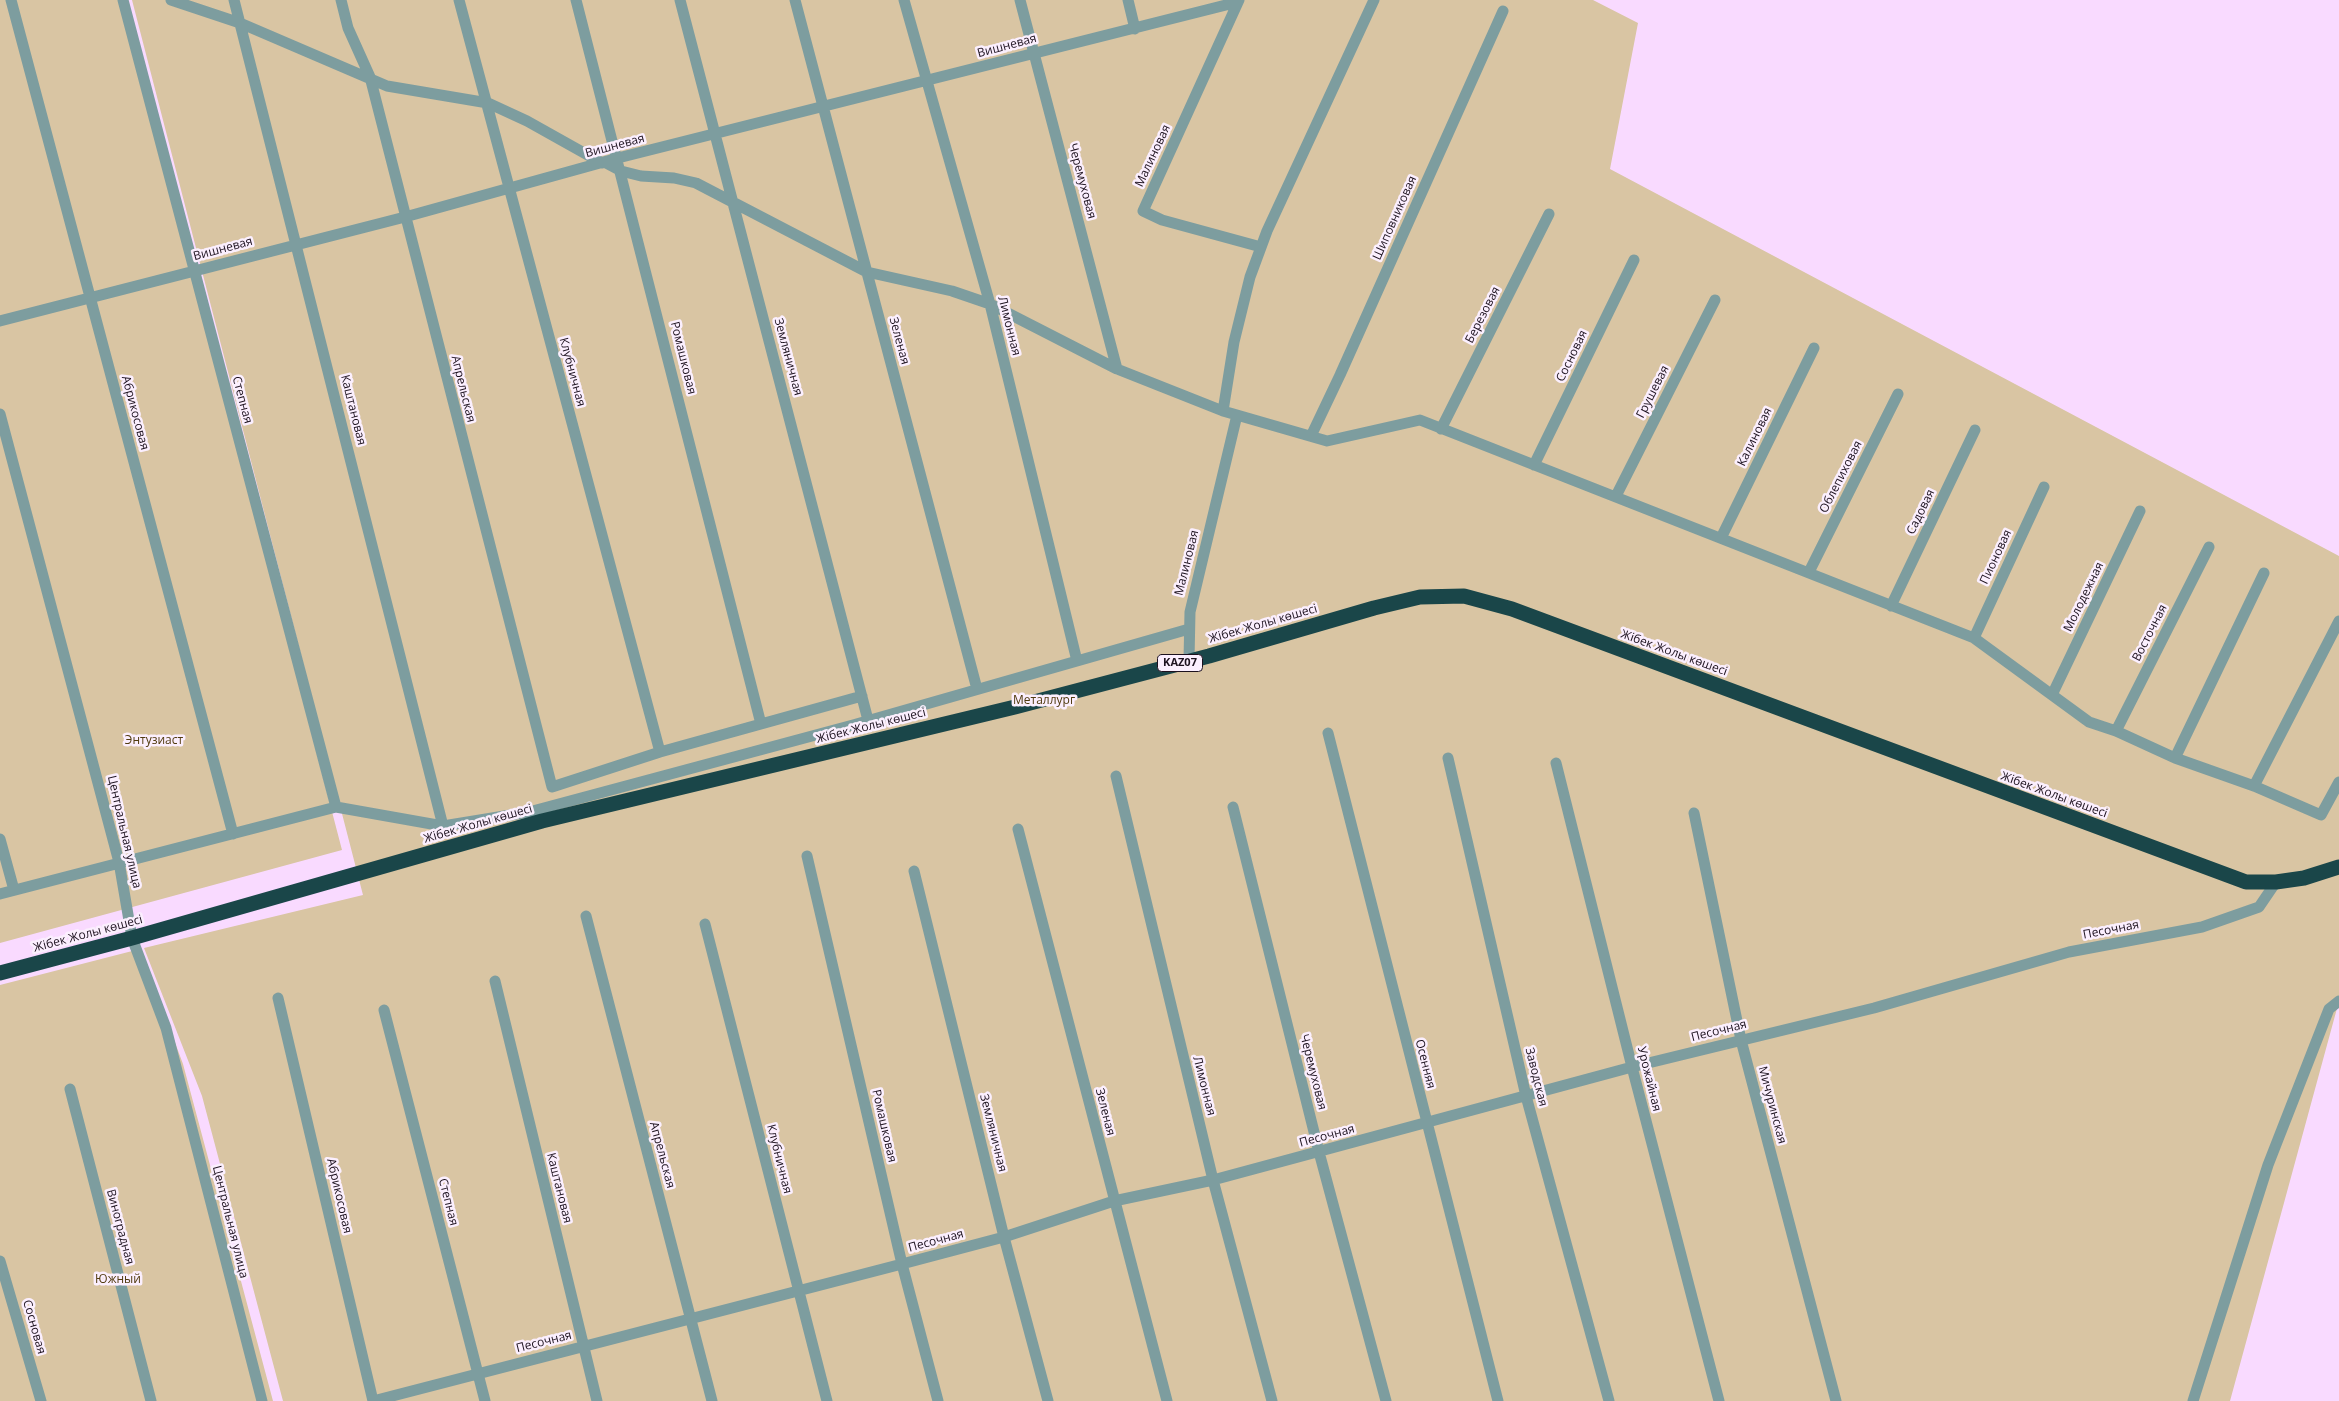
<!DOCTYPE html>
<meta charset="utf-8">
<style>
body{margin:0}
canvas{display:block;background:#f9daff}
</style>
<canvas width="2339" height="1401"></canvas>
<script>
const ctx = document.querySelector('canvas').getContext('2d');
ctx.lineJoin = 'round';
function fill(path, color) { ctx.fillStyle = color; ctx.fill(path, 'evenodd'); }
const poly = rows => new Path2D(rows.map(r => 'M' + r).join(''));
function stroke(path, color, width, dash) { ctx.strokeStyle = color; ctx.lineWidth = width; ctx.lineCap = dash ? 'butt' : 'round'; ctx.setLineDash(dash || []); ctx.stroke(path); }
function write(font, color, halo, rows, align = 'center') {
  ctx.font = font + ' "Open Sans",sans-serif'; ctx.lineWidth = 5; ctx.setLineDash([]); ctx.textBaseline = 'middle'; ctx.strokeStyle = halo; ctx.fillStyle = color; for (const [text, x, y, turn = 0] of rows) {
    ctx.save(); ctx.translate(x, y); ctx.rotate((+turn || 0) * Math.PI / 180); ctx.textAlign = isNaN(turn) ? turn : align; if (halo) ctx.strokeText(text, 0, 0); ctx.fillText(text, 0, 0); ctx.restore();
  }
}
fill(poly([
 [0,0,120,0,342,850,0,943],
 [132,0,1593,0,1638,23,1610,169,2339,556,2339,1001,2230,1401,283,1401,202,1096,144,948,363,895],
 [140,949,183,1064,273,1401,0,1401,0,985]
]), '#d9c5a3');
stroke(poly([
 [11,0,233,834],
 [123,0,336,807],
 [171,0,240,23,387,86,488,103,527,121,602,163],
 [234,0,443,826],
 [341,0,348,28,370,77,552,787,660,752,862,696],
 [459,0,660,752],
 [576,0,761,724],
 [680,0,868,720],
 [795,0,977,689],
 [904,0,990,304,1077,661],
 [1020,0,1117,369],
 [1128,0,1135,29],
 [1239,0,1143,211,1162,220,1261,247],
 [606,163,621,171,641,176,674,178,696,183,867,272,952,291,990,304,1117,369,1223,411,1327,441,1420,420,1974,638,2089,722,2116,731,2175,758,2254,786,2321,815,2339,782],
 [0,321,405,217,618,158,1238,2],
 [1223,411,1234,342,1250,277,1267,231,1374,0],
 [0,414,119,862,132,938,166,1028,262,1401],
 [1441,429,1549,214],
 [1311,436,1340,375,1503,11],
 [1534,465,1634,260],
 [1616,496,1715,300],
 [1721,538,1814,348],
 [1809,572,1898,394],
 [1891,606,1975,430],
 [1974,638,2044,487],
 [1189,660,1190,612,1237,415],
 [2052,695,2140,511],
 [2116,731,2209,547],
 [1328,733,1498,1401],
 [1448,758,1526,1096,1609,1401],
 [2175,758,2264,573],
 [1556,763,1632,1067,1719,1401],
 [1116,776,1213,1180,1272,1401],
 [2254,786,2339,621],
 [1233,807,1319,1152,1386,1401],
 [1694,813,1741,1040,1836,1401],
 [1018,829,1167,1401],
 [0,839,14,890],
 [807,856,902,1264,938,1401],
 [914,871,1004,1237,1048,1401],
 [0,894,336,807,443,826,529,812,853,725,1189,629],
 [586,916,712,1401],
 [705,924,827,1401],
 [495,981,597,1401],
 [278,998,373,1401],
 [384,1010,485,1401],
 [70,1089,151,1401],
 [0,1261,41,1401],
 [373,1401,902,1264,1004,1237,1114,1201,1213,1180,1632,1067,1874,1008,2069,952,2202,927,2259,907,2276,882],
 [2193,1401,2268,1165,2329,1009,2339,1001]
]), '#7d9d9f', 11);
stroke(poly([
 [0,973,132,938,542,821,1015,707,1209,656,1374,608,1420,597,1464,596,1512,609,2246,882,2276,882,2304,878,2339,867]
]), '#1a4649', 15);
for (const [x, y, w] of [
 [1180,663,45]
]) { const box = new Path2D(); box.roundRect(x - w / 2, y - 8.5, w, 17, 4); ctx.fillStyle = '#fbeffe'; ctx.fill(box); stroke(box, '#1c111e', 1); }
write('bold 11px', '#1c111e', null, [
 ["KAZ07",1180,663]
]);
write('12px', '#1c111e', '#fbeffe', [
 ["Вишневая",1007,46,-15],
 ["Вишневая",615,146,-15],
 ["Малиновая",1153,156,-65],
 ["Черемуховая",1082,181,75],
 ["Шиповниковая",1395,218,-66],
 ["Вишневая",223,249,-15],
 ["Березовая",1483,315,-63],
 ["Лимонная",1009,326,76],
 ["Зеленая",899,341,75],
 ["Сосновая",1572,356,-64],
 ["Земляничная",788,357,75],
 ["Ромашковая",683,358,76],
 ["Клубничная",572,372,75],
 ["Апрельская",463,389,76],
 ["Грушевая",1653,392,-63],
 ["Степная",242,400,75],
 ["Каштановая",353,410,76],
 ["Абрикосовая",135,413,75],
 ["Калиновая",1755,437,-64],
 ["Облепиховая",1841,477,-63],
 ["Садовая",1921,512,-64],
 ["Пионовая",1996,557,-65],
 ["Малиновая",1187,563,-76],
 ["Молодежная",2084,597,-64],
 ["Жібек Жолы көшесі",1263,624,-16],
 ["Восточная",2150,633,-63],
 ["Жібек Жолы көшесі",1674,653,20],
 ["Жібек Жолы көшесі",871,726,-14],
 ["Жібек Жолы көшесі",2054,795,20],
 ["Жібек Жолы көшесі",478,824,-16],
 ["Центральная улица",124,832,77],
 ["Песочная",2111,930,-11],
 ["Жібек Жолы көшесі",88,934,-15],
 ["Песочная",1719,1031,-14],
 ["Осенняя",1425,1064,76],
 ["Черемуховая",1313,1072,76],
 ["Заводская",1536,1077,76],
 ["Урожайная",1649,1079,76],
 ["Лимонная",1204,1086,76],
 ["Мичуринская",1772,1105,75],
 ["Зеленая",1105,1112,76],
 ["Ромашковая",884,1126,77],
 ["Земляничная",993,1133,76],
 ["Песочная",1327,1136,-15],
 ["Апрельская",662,1155,75],
 ["Клубничная",779,1159,76],
 ["Каштановая",559,1188,76],
 ["Абрикосовая",339,1196,77],
 ["Степная",448,1202,76],
 ["Центральная улица",230,1222,76],
 ["Виноградная",120,1227,75],
 ["Песочная",936,1241,-15],
 ["Сосновая",34,1327,74],
 ["Песочная",544,1342,-14]
]);
write('12px', '#503a0e', '#fbeffe', [
 ["Металлург",1044,701],
 ["Энтузиаст",154,741],
 ["Южный",118,1280]
]);
</script>
